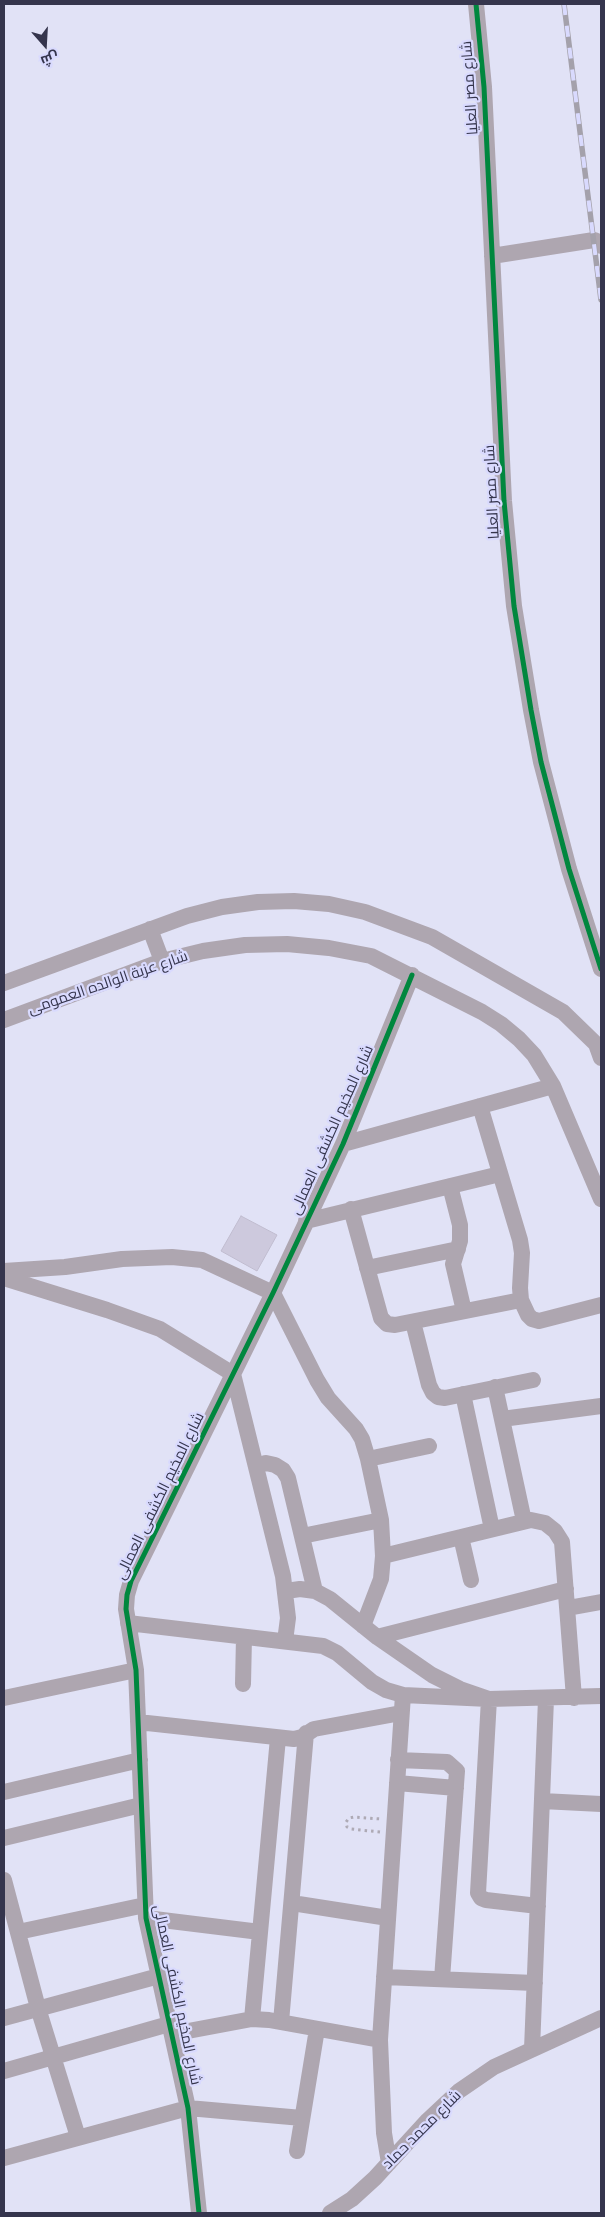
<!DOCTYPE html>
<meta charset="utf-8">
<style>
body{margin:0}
#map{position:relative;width:605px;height:2217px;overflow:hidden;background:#e1e2f6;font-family:"Open Sans",Cairo,sans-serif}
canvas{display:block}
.frame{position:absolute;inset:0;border:5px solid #35354d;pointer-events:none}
.north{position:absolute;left:20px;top:20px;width:50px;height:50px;-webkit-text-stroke:4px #d9dafe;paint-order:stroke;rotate:161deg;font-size:14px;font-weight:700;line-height:20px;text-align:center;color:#35354d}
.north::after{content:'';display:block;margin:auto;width:18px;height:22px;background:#35354d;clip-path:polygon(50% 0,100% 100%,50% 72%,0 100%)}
</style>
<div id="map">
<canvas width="605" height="2217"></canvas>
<div class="frame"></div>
<div class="north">ش</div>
</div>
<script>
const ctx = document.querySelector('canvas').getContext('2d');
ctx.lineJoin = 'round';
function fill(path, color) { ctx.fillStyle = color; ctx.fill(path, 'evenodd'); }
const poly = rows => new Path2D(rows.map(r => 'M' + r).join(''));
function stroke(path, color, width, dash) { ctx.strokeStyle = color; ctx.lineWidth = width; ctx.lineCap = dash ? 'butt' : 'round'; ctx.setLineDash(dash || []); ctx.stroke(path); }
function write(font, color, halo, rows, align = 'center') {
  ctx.font = font + ' "Open Sans",Cairo,sans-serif'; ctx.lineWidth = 4.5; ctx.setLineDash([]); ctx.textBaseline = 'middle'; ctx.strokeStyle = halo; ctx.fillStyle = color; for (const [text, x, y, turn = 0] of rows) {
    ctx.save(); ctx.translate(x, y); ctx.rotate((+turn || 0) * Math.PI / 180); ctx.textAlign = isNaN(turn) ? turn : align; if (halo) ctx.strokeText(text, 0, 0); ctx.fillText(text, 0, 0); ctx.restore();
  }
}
const building = poly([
 [241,1216,277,1235,257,1271,221,1251,241,1216]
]);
fill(building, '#cdc9dd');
stroke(building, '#c0bccf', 1);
stroke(poly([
 [380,1832,351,1829,347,1827,346,1822,349,1818,354,1817,381,1819]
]), '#aeaab5', 3, [2.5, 4]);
stroke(poly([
 [476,4,484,87,504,501,514,606,531,710,541,762,569,869,601,969],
 [492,256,594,240,599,242,601,246],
 [150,929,162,961],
 [4,983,187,916,222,907,258,902,294,901,329,904,365,912,432,937,563,1012,596,1044,601,1058],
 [4,1020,162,961,203,951,245,945,287,944,329,948,371,956,482,1012,501,1024,519,1039,534,1055,553,1086,601,1199],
 [480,1106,520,1240,522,1253,520,1288,521,1300,528,1315,532,1319,539,1321,601,1305],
 [343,1144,553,1086],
 [450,1186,460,1225,460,1241,453,1264,464,1311],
 [351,1209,381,1318,387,1324,395,1325,521,1300],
 [306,1221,500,1174],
 [367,1268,458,1249],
 [4,1271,65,1267,122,1259,172,1257,202,1260,273,1293,317,1380,328,1398,356,1429,362,1439,368,1459,381,1520,383,1556,381,1579,363,1626],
 [4,1278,107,1310,160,1329,233,1374,283,1576,288,1618,285,1641],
 [413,1322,429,1385,433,1393,438,1397,445,1398,533,1380],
 [495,1387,524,1521],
 [463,1394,492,1529],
 [502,1419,601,1406],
 [368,1459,429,1446],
 [256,1466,266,1463,275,1465,283,1470,288,1478,315,1591],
 [302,1536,381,1520],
 [461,1537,471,1580],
 [383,1556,531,1520,545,1523,555,1531,562,1542,574,1698],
 [286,1591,300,1589,315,1591,330,1599,377,1637,432,1675,460,1689,489,1699,478,1893,481,1898,486,1900,538,1906],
 [568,1608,601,1602],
 [128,1623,323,1646,337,1653,372,1682,386,1690,403,1695,489,1699,601,1696],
 [377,1637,566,1589],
 [243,1684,244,1637],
 [4,1698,136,1670],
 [138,1722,294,1739,302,1737,314,1729,401,1713],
 [398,1760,447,1762,457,1771,442,1979],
 [397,1783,456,1788],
 [4,1792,140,1760],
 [542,1801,601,1804],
 [4,1838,141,1805],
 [4,1880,38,2008,78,2137],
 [292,1903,388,1918],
 [146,1918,260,1932],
 [18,1932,145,1905],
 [384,1977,535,1983],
 [4,2018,159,1976],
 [252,2019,278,1738],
 [281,2022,306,1733],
 [172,2034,252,2019,269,2020,380,2040],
 [532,2049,546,1699],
 [4,2071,169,2024],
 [297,2151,317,2029],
 [4,2158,188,2108,302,2118],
 [389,2163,384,2133,380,2040,403,1695],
 [199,2213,188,2108,146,1918,136,1670,126,1609,127,1595,131,1581,273,1293,343,1144,412,975],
 [330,2213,352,2199,375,2178,428,2120,459,2091,494,2067,601,2018]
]), '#aea6b0', 16);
const rail = poly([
 [564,4,601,300]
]);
stroke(rail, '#a4a1ab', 5.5);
stroke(rail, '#d9dafe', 4, [11]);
stroke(poly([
 [476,4,484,87,504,501,514,606,531,710,541,762,569,869,601,969],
 [199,2213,188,2108,146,1918,136,1670,126,1609,127,1595,131,1581,273,1293,343,1144,412,975]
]), '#00873e', 5);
write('15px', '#35354d', '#d9dafe', [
 ["شارع مصر العليا",470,88,-94],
 ["شارع مصر العليا",492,492,-93],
 ["شارع عزبة الوالده العمومى",108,983,-19],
 ["شارع المخيم الكشفى العمالى",332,1130,-66],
 ["شارع المخيم الكشفى العمالى",160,1496,-64],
 ["شارع المخيم الكشفى العمالى",177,1995,78],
 ["شارع محمد حماد",422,2130,-45]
]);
</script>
